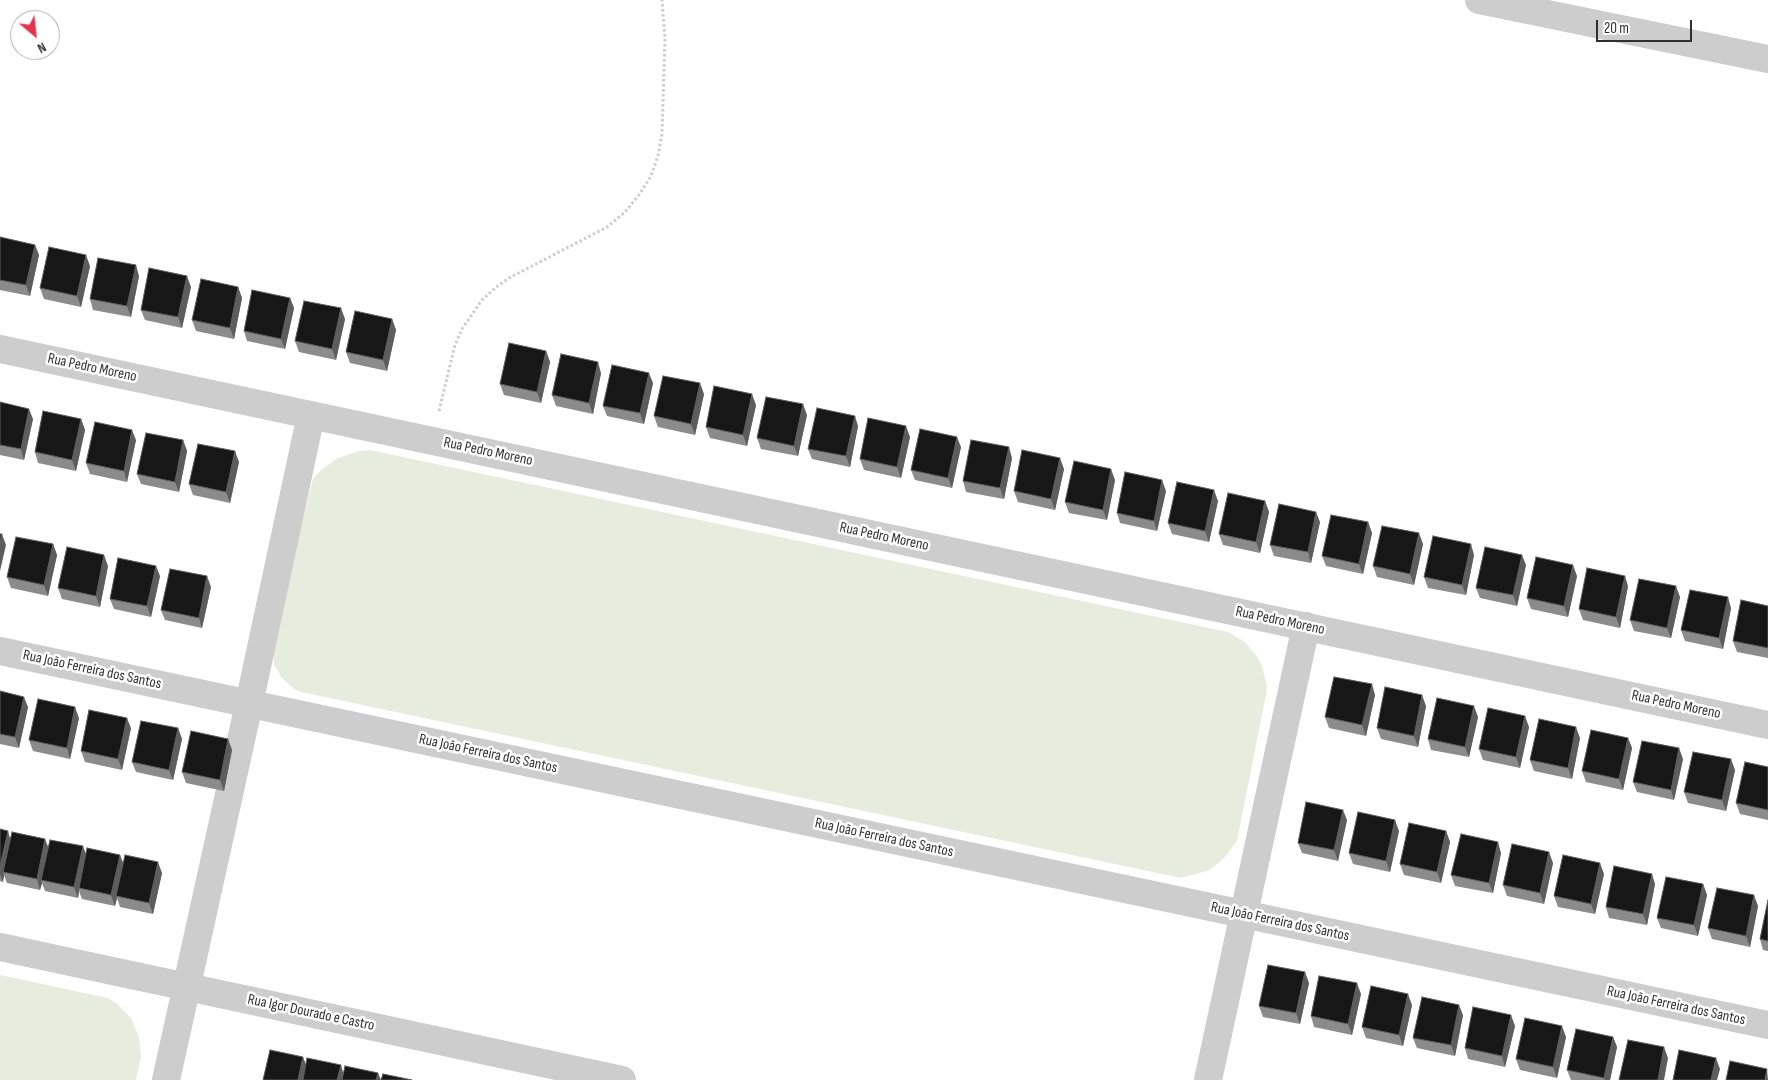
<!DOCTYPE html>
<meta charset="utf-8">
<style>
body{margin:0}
#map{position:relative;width:1768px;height:1080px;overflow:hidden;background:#fff;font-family:"Sofia Sans Condensed",sans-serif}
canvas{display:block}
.north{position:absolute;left:10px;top:10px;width:50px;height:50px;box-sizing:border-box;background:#fff;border:1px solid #acacac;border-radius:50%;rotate:152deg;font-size:14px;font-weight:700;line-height:20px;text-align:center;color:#303030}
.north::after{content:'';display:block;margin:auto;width:18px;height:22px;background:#e4344d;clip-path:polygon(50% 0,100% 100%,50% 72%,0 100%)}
.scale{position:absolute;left:1596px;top:20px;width:96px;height:22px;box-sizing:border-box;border:2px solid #303030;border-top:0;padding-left:6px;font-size:15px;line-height:18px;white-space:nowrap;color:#303030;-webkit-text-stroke:4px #fff;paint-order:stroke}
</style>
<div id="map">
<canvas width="1768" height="1080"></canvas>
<div class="north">N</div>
<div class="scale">20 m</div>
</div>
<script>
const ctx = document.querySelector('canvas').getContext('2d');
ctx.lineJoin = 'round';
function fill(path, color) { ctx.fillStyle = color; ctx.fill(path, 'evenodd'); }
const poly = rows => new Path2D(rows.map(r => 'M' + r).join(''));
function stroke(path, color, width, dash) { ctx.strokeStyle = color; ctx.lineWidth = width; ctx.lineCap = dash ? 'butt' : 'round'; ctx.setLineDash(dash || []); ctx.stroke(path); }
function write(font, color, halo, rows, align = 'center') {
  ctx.font = font + ' "Sofia Sans Condensed",sans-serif'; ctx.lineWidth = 5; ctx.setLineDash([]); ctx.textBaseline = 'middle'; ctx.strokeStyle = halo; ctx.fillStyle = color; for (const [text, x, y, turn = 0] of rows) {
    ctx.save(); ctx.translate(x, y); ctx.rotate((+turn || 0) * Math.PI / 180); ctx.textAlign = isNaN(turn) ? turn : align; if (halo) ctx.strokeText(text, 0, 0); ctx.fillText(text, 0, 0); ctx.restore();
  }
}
fill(poly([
 [370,450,1228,632,1245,642,1258,658,1262,666,1267,686,1266,695,1237,841,1225,857,1210,870,1181,878,301,692,294,689,282,678,274,665,272,641,313,479,321,470,338,458,359,451],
 [0,975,108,998,117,1004,131,1018,139,1037,141,1057,136,1080,0,1080]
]), '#e7edde');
stroke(poly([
 [439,411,455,345,462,329,482,300,495,288,509,278,607,227,625,212,639,195,651,176,658,156,662,134,665,38,662,0]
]), '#cdcdcd', 3, [2.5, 2.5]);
stroke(poly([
 [1479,0,1768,59],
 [0,349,1768,725],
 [0,651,1768,1025],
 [0,947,622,1080],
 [166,1080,249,704,311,415],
 [1208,1080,1306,626]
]), '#cdcdcd', 28);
fill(poly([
 [0,237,35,245,39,255,30,296,0,290],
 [90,266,81,307,44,299,40,288],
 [139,276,131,317,93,310,90,299],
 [191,287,182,328,145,320,141,310],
 [238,287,242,298,234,339,196,331,192,320],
 [290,298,294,308,285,349,247,341,244,331],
 [345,319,336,360,299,352,295,341],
 [392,319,396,330,387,371,350,363,346,352],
 [546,351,550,362,541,403,504,395,500,384],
 [601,373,593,414,556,406,552,395],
 [653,383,644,424,607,416,603,406],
 [704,394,695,435,658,427,654,416],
 [0,402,33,419,24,460,0,455],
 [756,405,747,446,710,438,706,427],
 [807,415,798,456,761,449,757,438],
 [81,419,85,430,76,471,38,463,35,452],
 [858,426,850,467,812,459,808,449],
 [910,437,901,478,864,470,860,459],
 [136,440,127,482,90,474,86,463],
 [183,440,187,451,179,492,141,484,137,474],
 [961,447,952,488,915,480,911,470],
 [1012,458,1004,499,966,492,963,481],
 [239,462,230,503,193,495,189,484],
 [1064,469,1055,510,1018,502,1014,491],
 [1115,480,1107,520,1069,513,1065,502],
 [1166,491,1157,531,1120,523,1117,513],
 [1218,501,1209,542,1172,534,1168,523],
 [1265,501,1269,512,1260,553,1223,545,1219,534],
 [1320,522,1311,563,1274,556,1270,545],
 [1368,522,1372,533,1363,574,1326,566,1322,556],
 [53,544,57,555,48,596,11,588,7,577],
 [1423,544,1414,585,1377,577,1373,566],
 [1474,555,1466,595,1428,588,1424,577],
 [1526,565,1517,606,1480,598,1476,588],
 [108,566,100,607,62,599,58,588],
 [160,576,151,617,114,609,110,599],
 [1577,576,1568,617,1531,609,1527,598],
 [1628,586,1620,628,1583,620,1579,609],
 [211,587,202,628,165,620,161,610],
 [1680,597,1671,638,1634,631,1630,620],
 [1768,606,1768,658,1737,652,1733,641],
 [1731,608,1723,649,1685,641,1681,630],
 [0,691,28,707,19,748,0,744],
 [1375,695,1366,736,1329,728,1325,717],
 [1426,706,1418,747,1381,739,1377,728],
 [1478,717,1469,757,1431,750,1428,739],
 [79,718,70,759,33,751,29,740],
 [1529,727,1520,768,1483,760,1479,749],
 [131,728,122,770,85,762,81,751],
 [178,728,182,739,173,780,136,772,132,762],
 [1580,738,1572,779,1534,771,1530,760],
 [1628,738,1632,748,1623,790,1586,782,1582,771],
 [228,739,232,750,224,791,186,783,182,772],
 [1683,759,1674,800,1637,792,1633,782],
 [1768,767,1768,820,1740,814,1736,803],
 [1735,770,1726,811,1688,803,1684,792],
 [1347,820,1338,861,1302,853,1298,843],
 [0,829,11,839,123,862,162,873,153,914,120,907,117,898,115,906,82,899,79,891,78,898,45,891,42,883,40,890,7,883,4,875,3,882,0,881],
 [1399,831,1390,872,1353,864,1349,853],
 [1446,831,1450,842,1441,883,1404,875,1400,864],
 [1501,853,1493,893,1455,886,1451,875],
 [1553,863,1544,904,1507,896,1503,885],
 [1604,874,1595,914,1558,907,1554,896],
 [1655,884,1647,925,1609,918,1606,907],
 [1703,884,1707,895,1698,936,1661,928,1657,918],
 [1768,900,1768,951,1763,950,1760,939],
 [1758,906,1750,947,1712,939,1708,928],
 [1309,983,1300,1024,1263,1017,1259,1006],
 [1361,994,1352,1035,1314,1027,1311,1016],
 [1412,1005,1403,1046,1366,1038,1362,1027],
 [1463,1015,1455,1056,1417,1048,1413,1038],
 [1515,1026,1505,1067,1468,1059,1465,1048],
 [1566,1037,1557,1078,1520,1070,1516,1059],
 [1613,1037,1617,1047,1610,1080,1571,1080,1567,1070]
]), '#8b8b8b');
fill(poly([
 [35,245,39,255,30,296,26,285],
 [86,255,90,266,81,307,77,296],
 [136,265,139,276,131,317,127,306],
 [187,276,191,287,182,328,178,317],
 [238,287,242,298,234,339,230,328],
 [290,298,294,308,285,349,281,339],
 [341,308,345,319,336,360,332,349],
 [392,319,396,330,387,371,383,360],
 [546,351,550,362,541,403,537,392],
 [598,362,601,373,593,414,589,403],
 [649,373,653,383,644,424,640,413],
 [700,383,704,394,695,435,691,424],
 [752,394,756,405,747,446,743,435],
 [803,404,807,415,798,456,794,446],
 [29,409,33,419,24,460,21,449],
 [855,416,858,426,850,467,846,456],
 [81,419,85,430,76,471,72,460],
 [906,426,910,437,901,478,897,467],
 [132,430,136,440,127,482,124,471],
 [957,437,961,447,952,488,948,478],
 [183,440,187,451,179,492,175,482],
 [1009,447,1012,458,1004,499,1000,488],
 [235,451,239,462,230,503,226,492],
 [1060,458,1064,469,1055,510,1051,499],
 [1111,469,1115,480,1107,520,1103,510],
 [1162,480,1166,491,1157,531,1154,521],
 [1214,490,1218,501,1209,542,1205,531],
 [1265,501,1269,512,1260,553,1256,542],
 [1316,512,1320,522,1311,563,1308,552],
 [1368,522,1372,533,1363,574,1359,564],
 [1419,533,1423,544,1414,585,1410,574],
 [2,534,6,545,0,571,0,542],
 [53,544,57,555,48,596,44,585],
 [1471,544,1474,555,1466,595,1462,585],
 [104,555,108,566,100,607,96,596],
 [1522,555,1526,565,1517,606,1513,595],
 [1573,565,1577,576,1568,617,1564,606],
 [156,566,160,576,151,617,147,606],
 [207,576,211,587,202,628,199,618],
 [1625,576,1628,586,1620,628,1616,617],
 [1676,586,1680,597,1671,638,1667,628],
 [1728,597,1731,608,1723,649,1719,638],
 [1372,684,1375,695,1366,736,1362,725],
 [1422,695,1426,706,1418,747,1414,736],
 [24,697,28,707,19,748,15,737],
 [1474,706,1478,717,1469,757,1465,747],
 [75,707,79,718,70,759,67,748],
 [1525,716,1529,727,1520,768,1516,757],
 [127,718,131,728,122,770,118,759],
 [1576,727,1580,738,1572,779,1568,768],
 [178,728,182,739,173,780,169,770],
 [1628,738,1632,748,1623,790,1619,779],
 [228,739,232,750,224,791,220,780],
 [1679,748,1683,759,1674,800,1671,790],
 [1731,759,1735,770,1726,811,1722,800],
 [1343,810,1347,820,1338,861,1334,850],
 [1395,820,1399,831,1390,872,1386,861],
 [8,831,11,842,3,872,4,875,3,882,0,874,0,866],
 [1446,831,1450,842,1441,883,1437,872],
 [45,839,49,849,41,880,42,883,40,890,37,879],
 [1498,842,1501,853,1493,893,1489,883],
 [83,846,87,857,79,888,79,891,78,898,74,887],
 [1549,852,1553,863,1544,904,1540,893],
 [120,855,124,865,116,896,117,898,115,906,111,895],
 [158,862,162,873,153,914,149,903],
 [1600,863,1604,874,1595,914,1591,904],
 [1652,874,1655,884,1647,925,1643,914],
 [1703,884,1707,895,1698,936,1694,925],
 [1754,895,1758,906,1750,947,1746,936],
 [1305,972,1309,983,1300,1024,1296,1013],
 [1357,983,1361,994,1352,1035,1348,1024],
 [1408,994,1412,1005,1403,1046,1399,1035],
 [1459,1005,1463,1015,1455,1056,1451,1045],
 [1511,1015,1515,1026,1505,1067,1502,1056],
 [1562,1026,1566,1037,1557,1078,1553,1067],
 [1613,1037,1617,1047,1610,1080,1605,1080,1604,1078],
 [1664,1047,1668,1058,1664,1080,1658,1080],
 [303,1057,307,1067,304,1080,298,1080],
 [1716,1058,1720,1069,1717,1080,1711,1080],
 [341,1065,344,1076,343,1080,337,1080],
 [1767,1069,1768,1080,1765,1080],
 [378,1073,381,1080,376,1080]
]), '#5d5d5d');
const building = poly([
 [0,237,35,245,26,285,0,280,0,237],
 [49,247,86,255,77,296,40,288,49,247],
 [98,258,136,265,127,306,90,299,98,258],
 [149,268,187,276,178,317,141,310,149,268],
 [201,279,238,287,230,328,192,320,201,279],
 [252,290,290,298,281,339,244,331,252,290],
 [304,301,341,308,332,349,295,341,304,301],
 [355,311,392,319,383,360,346,352,355,311],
 [509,343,546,351,537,392,500,384,509,343],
 [561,354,598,362,589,403,552,395,561,354],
 [612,365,649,373,640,413,603,406,612,365],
 [663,376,700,383,691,424,654,416,663,376],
 [714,386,752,394,743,435,706,427,714,386],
 [766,397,803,404,794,446,757,438,766,397],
 [0,402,29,409,21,449,0,445,0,402],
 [817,408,855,416,846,456,808,449,817,408],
 [43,411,81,419,72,460,35,452,43,411],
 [868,418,906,426,897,467,860,459,868,418],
 [95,422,132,430,124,471,86,463,95,422],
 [920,429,957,437,948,478,911,470,920,429],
 [146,433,183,440,175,482,137,474,146,433],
 [971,440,1009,447,1000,488,963,481,971,440],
 [198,444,235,451,226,492,189,484,198,444],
 [1022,450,1060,458,1051,499,1014,491,1022,450],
 [1074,461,1111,469,1103,510,1065,502,1074,461],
 [1125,472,1162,480,1154,521,1117,513,1125,472],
 [1177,482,1214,490,1205,531,1168,523,1177,482],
 [1228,493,1265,501,1256,542,1219,534,1228,493],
 [1279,504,1316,512,1308,552,1270,545,1279,504],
 [1331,515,1368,522,1359,564,1322,556,1331,515],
 [1382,526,1419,533,1410,574,1373,566,1382,526],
 [0,534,2,534,0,542,0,534],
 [1433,536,1471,544,1462,585,1424,577,1433,536],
 [16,537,53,544,44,585,7,577,16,537],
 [67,547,104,555,96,596,58,588,67,547],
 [1485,547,1522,555,1513,595,1476,588,1485,547],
 [1536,557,1573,565,1564,606,1527,598,1536,557],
 [118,558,156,566,147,606,110,599,118,558],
 [1587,568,1625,576,1616,617,1579,609,1587,568],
 [170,569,207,576,199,618,161,610,170,569],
 [1639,579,1676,586,1667,628,1630,620,1639,579],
 [1690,590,1728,597,1719,638,1681,630,1690,590],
 [1741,600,1768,606,1768,648,1733,641,1741,600],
 [1334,677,1372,684,1362,725,1325,717,1334,677],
 [1385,687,1422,695,1414,736,1377,728,1385,687],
 [0,691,24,697,15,737,0,734,0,691],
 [1437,698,1474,706,1465,747,1428,739,1437,698],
 [38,699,75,707,67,748,29,740,38,699],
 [1488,708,1525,716,1516,757,1479,749,1488,708],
 [89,710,127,718,118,759,81,751,89,710],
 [1539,719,1576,727,1568,768,1530,760,1539,719],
 [141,721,178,728,169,770,132,762,141,721],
 [1591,730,1628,738,1619,779,1582,771,1591,730],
 [191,731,228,739,220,780,182,772,191,731],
 [1642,741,1679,748,1671,790,1633,782,1642,741],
 [1693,752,1731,759,1722,800,1684,792,1693,752],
 [1745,762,1768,767,1768,810,1736,803,1745,762],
 [1306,802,1343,810,1334,850,1298,843,1306,802],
 [1358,812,1395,820,1386,861,1349,853,1358,812],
 [1409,823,1446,831,1437,872,1400,864,1409,823],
 [0,829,8,831,0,866,0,829],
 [12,832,45,839,37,879,3,872,12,832],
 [1461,834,1498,842,1489,883,1451,875,1461,834],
 [50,840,83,846,74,887,41,880,50,840],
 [1512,844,1549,852,1540,893,1503,885,1512,844],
 [87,848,120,855,111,895,79,888,87,848],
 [125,855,158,862,149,903,116,896,125,855],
 [1563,855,1600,863,1591,904,1554,896,1563,855],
 [1614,866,1652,874,1643,914,1606,907,1614,866],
 [1666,877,1703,884,1694,925,1657,918,1666,877],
 [1717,888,1754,895,1746,936,1708,928,1717,888],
 [1768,900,1768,941,1760,939,1768,900],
 [1268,965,1305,972,1296,1013,1259,1006,1268,965],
 [1319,976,1357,983,1348,1024,1311,1016,1319,976],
 [1371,986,1408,994,1399,1035,1362,1027,1371,986],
 [1422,997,1459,1005,1451,1045,1413,1038,1422,997],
 [1473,1007,1511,1015,1502,1056,1465,1048,1473,1007],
 [1525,1018,1562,1026,1553,1067,1516,1059,1525,1018],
 [1576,1029,1613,1037,1604,1078,1567,1070,1576,1029],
 [1628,1040,1664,1047,1658,1080,1619,1080,1628,1040],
 [270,1050,303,1057,298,1080,263,1080,270,1050],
 [1679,1050,1716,1058,1711,1080,1673,1080,1679,1050],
 [307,1058,341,1065,337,1080,303,1080,307,1058],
 [1730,1061,1767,1069,1765,1080,1726,1080,1730,1061],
 [345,1066,378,1073,376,1080,342,1080,345,1066],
 [383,1074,412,1080,381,1080,383,1074]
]);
fill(building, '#171717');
stroke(building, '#5d5d5d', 1);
write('15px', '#303030', '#fff', [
 ["Rua Pedro Moreno",92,368,12],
 ["Rua Pedro Moreno",488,452,12],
 ["Rua Pedro Moreno",884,537,12],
 ["Rua Pedro Moreno",1280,621,12],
 ["Rua João Ferreira dos Santos",92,670,12],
 ["Rua Pedro Moreno",1676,705,12],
 ["Rua João Ferreira dos Santos",488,754,12],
 ["Rua João Ferreira dos Santos",884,838,12],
 ["Rua João Ferreira dos Santos",1280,922,12],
 ["Rua João Ferreira dos Santos",1676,1006,12],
 ["Rua Igor Dourado e Castro",311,1013,12]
]);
</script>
